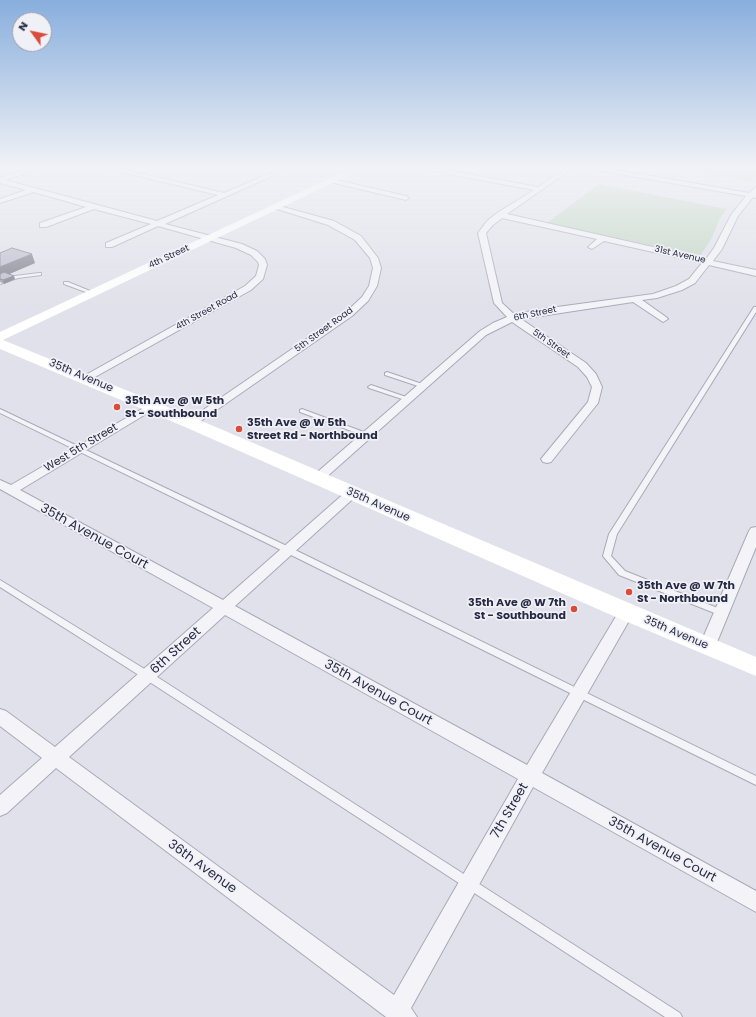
<!DOCTYPE html>
<style>
body{margin:0}
#map{position:relative;width:756px;height:1017px;overflow:hidden;background:#e0e1ea;font-family:Poppins,sans-serif}
canvas{display:block}
.north{position:absolute;left:12px;top:12px;width:40px;height:40px;box-sizing:border-box;background:#f0f1f7;border:1px solid #a0a1af;border-radius:50%;rotate:303deg;font-size:11px;font-weight:700;line-height:16px;text-align:center;color:#272a43}
.north::after{content:'';display:block;margin:auto;width:14px;height:18px;background:#da4c3a;clip-path:polygon(50% 0,100% 100%,50% 72%,0 100%)}
</style>
<div id="map">
<canvas width="756" height="1017"></canvas>
<div class="north">N</div>
</div>
<script>
const ctx = document.querySelector('canvas').getContext('2d');
ctx.lineJoin = 'round';
function fill(path, color) { ctx.fillStyle = color; ctx.fill(path, 'evenodd'); }
const poly = rows => new Path2D(rows.map(r => 'M' + r).join(''));
function stroke(path, color, width, dash) { ctx.strokeStyle = color; ctx.lineWidth = width; ctx.lineCap = dash ? 'butt' : 'round'; ctx.setLineDash(dash || []); ctx.stroke(path); }
function write(font, color, halo, rows, align = 'center') {
  ctx.font = font + ' Poppins,sans-serif'; ctx.lineWidth = 3.5; ctx.setLineDash([]); ctx.textBaseline = 'middle'; ctx.strokeStyle = halo; ctx.fillStyle = color; for (const [text, x, y, turn = 0] of rows) {
    ctx.save(); ctx.translate(x, y); ctx.rotate((+turn || 0) * Math.PI / 180); ctx.textAlign = isNaN(turn) ? turn : align; if (halo) ctx.strokeText(text, 0, 0); ctx.fillText(text, 0, 0); ctx.restore();
  }
}
fill(poly([
 [672,168,756,168,756,176,751,181],
 [599,184,727,209,720,218,712,238,700,256,547,223]
]), '#c0d5c0');
const lane = poly([
 [39,273,41,273,41,275,18,278,0,284,0,281,15,276,39,273],
 [64,282,68,282,95,293,91,294,64,284,64,282],
 [754,307,756,307,756,312,617,534,611,556,625,571,725,611,726,613,725,615,722,616,619,575,603,556,609,534,754,307],
 [387,372,425,385,426,386,425,387,421,387,385,375,385,373,387,372],
 [371,385,409,398,410,399,407,401,405,400,369,388,368,387,371,385],
 [0,409,291,548,756,776,756,785,285,552,0,413,0,409],
 [302,409,369,434,370,435,367,437,365,436,300,412,300,410,302,409],
 [0,580,151,673,680,1013,682,1017,665,1017,145,679,0,587,0,580]
]);
const street = poly([
 [33,168,42,168,5,180,157,221,218,195,109,169,108,168,118,168,224,193,282,168,290,168,165,224,242,244,257,251,265,259,267,265,263,279,251,290,86,382,81,379,82,377,245,286,256,276,259,265,258,262,251,255,236,248,158,226,112,247,106,247,106,243,151,224,94,209,46,227,40,227,40,223,86,207,34,192,0,203,0,199,26,190,0,183,0,178,33,168],
 [424,168,436,168,538,187,566,168,573,168,507,214,706,259,714,248,731,215,746,196,596,170,593,168,606,168,749,193,756,187,756,198,753,197,738,216,722,249,713,261,756,270,756,276,709,265,695,283,682,290,657,298,642,300,666,317,668,319,663,322,633,302,521,319,586,363,596,374,602,387,598,403,551,462,547,463,543,462,541,459,588,402,592,387,587,377,578,367,512,322,486,335,322,481,314,481,312,478,314,475,480,331,493,323,507,317,494,303,478,233,487,221,497,213,534,190,427,170,424,168],
 [502,218,597,239,588,247,592,249,604,241,702,263,689,279,676,286,653,294,535,310,515,315,502,303,486,233,493,225,502,218],
 [332,179,406,196,409,198,406,200,330,182,329,181,332,179],
 [276,205,334,221,361,236,378,258,381,268,377,286,368,301,352,316,195,425,187,425,185,423,187,421,346,312,362,297,369,286,373,268,370,258,355,240,328,225,274,208,274,206,276,205],
 [152,403,157,406,156,408,20,490,223,600,348,490,356,490,358,493,356,496,235,606,527,765,621,608,626,606,631,608,634,612,542,773,756,891,756,912,533,787,411,1008,417,1017,386,1017,56,768,7,813,0,816,0,795,42,758,0,726,0,709,6,711,55,747,213,608,0,489,0,480,11,485,152,403],
 [225,615,518,779,394,995,69,757,225,615],
 [756,527,756,547,715,647,713,651,707,653,701,651,699,647,749,531,751,528,756,527]
]);
stroke(lane, '#a8aab8', 2);
stroke(street, '#a8aab8', 2);
fill(lane, '#f3f3f8');
fill(street, '#f3f3f8');
fill(poly([
 [352,168,364,168,3,340,197,419,756,657,756,676,618,618,185,427,0,349,0,332,352,168]
]), '#fff');
fill(poly([
 [0,253,35,263,9,274,15,279,4,284,0,282]
]), '#a3a3b0');
fill(poly([
 [32,254,35,263,0,278,0,267],
 [14,276,15,279,4,284,3,280]
]), '#848590');
const building = poly([
 [12,248,32,254,0,267,0,253,12,248],
 [4,272,14,276,3,280,0,279,0,274,4,272]
]);
fill(building, '#bdbecd');
stroke(building, '#848590', 1);
const sky = ctx.createLinearGradient(0, 0, 0, 310);
sky.addColorStop(0, '#88aedd');
sky.addColorStop(0.54, '#f1f2f6');
sky.addColorStop(1, '#f1f2f600');
ctx.fillStyle = sky;
ctx.fillRect(0, 0, 756, 310);
for (const [x, y, r, color] of [
 [117,407,4,"#da4c3a"],
 [239,429,4,"#da4c3a"],
 [629,592,4,"#da4c3a"],
 [574,609,4,"#da4c3a"]
]) { const dot = new Path2D(); dot.arc(x, y, r, 0, 2 * Math.PI); ctx.fillStyle = color; ctx.fill(dot); stroke(dot, '#f0f1f7', 1.5); }
write('9px', '#272a43', '#f0f1f7', [
 ["31st Avenue",680,255,13],
 ["4th Street",169,257,-25],
 ["4th Street Road",207,311,-29],
 ["6th Street",535,314,-12],
 ["5th Street Road",324,330,-36],
 ["5th Street",551,344,35]
]);
write('11px', '#272a43', '#f0f1f7', [
 ["35th Avenue",81,376,23],
 ["West 5th Street",81,448,-31],
 ["35th Avenue",378,505,24],
 ["35th Avenue",676,633,23]
]);
write('bold 11px', '#272a43', '#f0f1f7', [
 ["35th Ave @ W 5th",125,401],
 ["St - Southbound",125,414],
 ["35th Ave @ W 5th",247,423],
 ["Street Rd - Northbound",247,436],
 ["35th Ave @ W 7th",637,586],
 ["St - Northbound",637,599],
 ["35th Ave @ W 7th",566,603,"right"],
 ["St - Southbound",566,616,"right"]
], 'left');
write('13px', '#272a43', '#f0f1f7', [
 ["35th Avenue Court",94,537,29],
 ["6th Street",176,651,-42],
 ["35th Avenue Court",378,693,29],
 ["7th Street",510,811,-60],
 ["35th Avenue Court",662,850,29],
 ["36th Avenue",202,867,36]
]);
</script>
